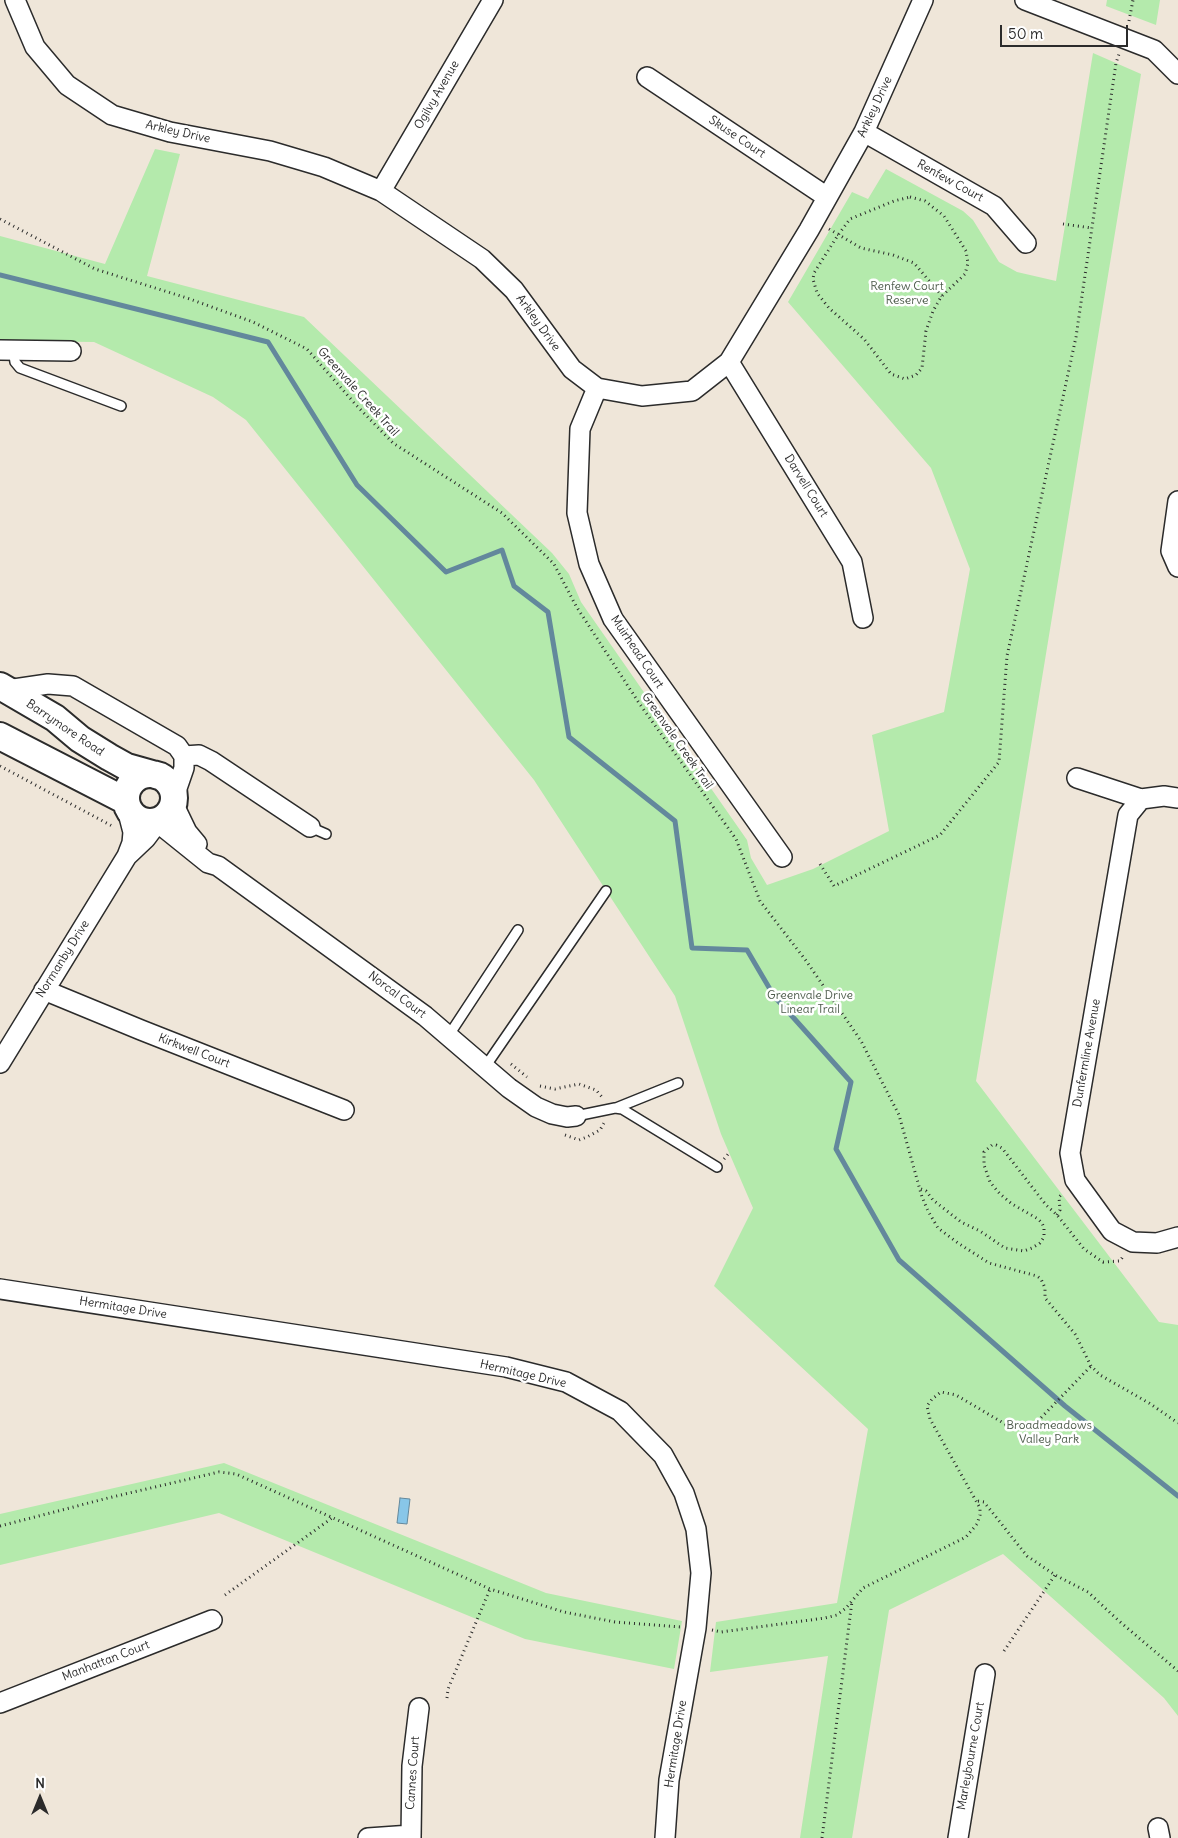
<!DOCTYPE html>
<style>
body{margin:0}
#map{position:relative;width:1178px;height:1838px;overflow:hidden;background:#efe6d9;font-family:Delius,sans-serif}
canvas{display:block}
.north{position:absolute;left:15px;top:1773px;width:50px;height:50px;-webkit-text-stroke:4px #fff;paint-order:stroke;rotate:0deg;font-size:14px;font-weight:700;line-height:20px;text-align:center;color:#2b2b2b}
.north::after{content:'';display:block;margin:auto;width:18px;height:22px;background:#2b2b2b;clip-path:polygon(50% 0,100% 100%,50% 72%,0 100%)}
.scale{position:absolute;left:1000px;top:25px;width:128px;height:22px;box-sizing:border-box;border:2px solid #2b2b2b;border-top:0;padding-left:6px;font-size:15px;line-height:18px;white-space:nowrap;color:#2b2b2b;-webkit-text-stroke:4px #fff;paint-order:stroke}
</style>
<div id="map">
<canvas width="1178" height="1838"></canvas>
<div class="north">N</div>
<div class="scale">50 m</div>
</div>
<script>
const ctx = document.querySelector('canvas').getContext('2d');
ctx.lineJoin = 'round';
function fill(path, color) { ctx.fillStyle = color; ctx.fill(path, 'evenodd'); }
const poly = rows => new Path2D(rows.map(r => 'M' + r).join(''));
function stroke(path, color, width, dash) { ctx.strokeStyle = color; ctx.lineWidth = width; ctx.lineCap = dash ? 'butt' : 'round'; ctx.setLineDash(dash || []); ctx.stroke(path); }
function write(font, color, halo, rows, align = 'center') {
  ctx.font = font + ' Delius,sans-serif'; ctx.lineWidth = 5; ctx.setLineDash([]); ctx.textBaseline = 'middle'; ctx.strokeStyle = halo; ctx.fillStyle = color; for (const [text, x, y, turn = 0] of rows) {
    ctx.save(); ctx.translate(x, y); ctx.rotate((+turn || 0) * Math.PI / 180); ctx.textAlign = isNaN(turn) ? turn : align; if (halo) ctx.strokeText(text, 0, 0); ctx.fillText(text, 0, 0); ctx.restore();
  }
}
fill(poly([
 [1107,0,1160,0,1156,25,1106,6],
 [1093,53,1141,74,976,1081,1159,1322,1178,1325,1178,1716,1164,1698,1003,1554,889,1610,852,1838,800,1838,828,1656,710,1672,716,1622,837,1603,868,1429,714,1286,753,1208,721,1134,675,996,534,780,246,420,213,397,94,342,0,341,0,236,105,264,155,149,180,154,147,276,304,317,552,553,569,574,581,602,747,840,751,858,767,885,813,869,889,831,872,735,944,712,970,569,931,468,788,302,852,192,868,199,886,169,963,211,973,220,999,262,1017,272,1056,281],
 [224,1463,546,1593,682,1621,674,1669,525,1639,219,1513,0,1565,0,1514]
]), '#b4eaac');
const water = poly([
 [400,1498,410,1499,407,1524,397,1523,400,1498]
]);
fill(water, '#88c6e8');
stroke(water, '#63889c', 1);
stroke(poly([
 [0,275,268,342,357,485,446,572,502,550,514,586,548,612,569,737,675,821,692,948,747,950,774,996,851,1082,836,1149,899,1260,1065,1406,1178,1496]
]), '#63889c', 5);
const lane = poly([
 [13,349,15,362,20,368,121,406],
 [310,827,326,834],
 [449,1035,518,930],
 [485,1067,606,891],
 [616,1108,678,1083],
 [576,1116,615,1108,622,1109,717,1167]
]);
const street = poly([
 [15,0,35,47,67,85,112,115,170,132,270,151,324,167,381,191,482,259,514,290,572,369,597,388,642,396,692,391,729,362,809,230,864,132,923,0],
 [1025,0,1154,50,1178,74],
 [647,77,827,197],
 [864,132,994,206,1026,243],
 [381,191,493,0],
 [0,350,71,351],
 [729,362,852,562,863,618],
 [597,388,580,429,577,513,589,564,613,619,782,857],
 [1178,501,1171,551,1178,567],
 [7,690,48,684,73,686,177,746,184,756,184,768,174,797],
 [184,756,199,755,211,761,310,827],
 [1077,778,1141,799,1164,796,1178,798],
 [1141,799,1128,815,1070,1153,1075,1180,1112,1231,1133,1242,1157,1243,1178,1237],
 [174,805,187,832,197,844],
 [157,822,208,863,218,866,425,1016,509,1088,536,1107,552,1114,567,1117,576,1116],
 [127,856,146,838,152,830,153,823],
 [44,990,141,1030,344,1110],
 [0,1063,127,856,132,843,133,832,126,805],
 [0,1289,506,1367,566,1382,620,1411,663,1455,684,1493,696,1529,701,1573,696,1628,669,1780,665,1838],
 [0,1703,212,1620],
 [1158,1828,1160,1838],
 [368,1838,411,1835],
 [411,1838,412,1766,419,1708],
 [958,1838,985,1674]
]);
const secondary = poly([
 [0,686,55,718,80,739,109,757,127,767,159,776],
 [0,736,126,801],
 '126 798a24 24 0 1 1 48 0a24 24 0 1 1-48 0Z'
]);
stroke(lane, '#2b2b2b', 12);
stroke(street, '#2b2b2b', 22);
stroke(secondary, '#2b2b2b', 30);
stroke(poly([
 [1129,21,1133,0],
 [910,197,925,201,944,216,966,251,968,263,965,274,941,297,933,311,926,331,922,368,916,375,905,379,891,374,864,339,829,308,817,293,813,279,814,273,838,235,850,219,894,201,910,197],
 [0,219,95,269,187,298,253,322,307,349,356,405,393,443,502,513,554,564,576,606,639,703,736,839,760,901,807,962,861,1041,899,1115,922,1197,928,1211,938,1228,958,1243,989,1263,1037,1276,1041,1279,1045,1288,1045,1298,1075,1334,1091,1366,1100,1375,1149,1403,1178,1423],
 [1063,224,1092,228],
 [829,229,861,248,893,255,914,263,942,296],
 [0,766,114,827],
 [820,864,834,886,940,835,999,762,1007,656,1076,337,1116,63,1119,54],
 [511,1064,527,1077],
 [540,1086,555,1089,579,1084,596,1090,603,1098],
 [565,1135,579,1140,587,1137,600,1130,604,1123],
 [724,1159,729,1153],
 [921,1189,926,1191,933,1200,961,1222,980,1231,1005,1248,1024,1251,1032,1248,1040,1243,1044,1237,1044,1228,1042,1223,1038,1219,1012,1204,1000,1194,990,1182,984,1165,984,1152,992,1145,996,1145,1002,1148,1046,1205,1057,1215,1084,1249,1103,1262,1120,1261,1124,1255],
 [1057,1215,1060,1210,1059,1197,1063,1193],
 [978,1501,984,1502,1027,1556,1055,1575,1088,1592,1119,1621,1178,1671],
 [0,1526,108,1498,219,1472,236,1474,490,1589,564,1612,615,1622,681,1627],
 [225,1595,332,1518],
 [712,1630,721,1632,825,1618,837,1615,846,1608,863,1588,966,1537,977,1524,980,1515,980,1508,930,1419,927,1406,932,1399,941,1392,956,1395,1005,1424,1023,1428,1036,1423,1091,1366],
 [1004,1651,1055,1575],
 [447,1698,448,1689,490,1589],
 [822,1838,852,1601]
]), '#2b2b2b', 3, [1, 4]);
stroke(lane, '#fff', 9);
stroke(street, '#fff', 19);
stroke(secondary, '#fff', 26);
write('12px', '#2b2b2b', '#fff', [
 ["Ogilvy Avenue",437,95,-60],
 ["Arkley Drive",875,107,-65],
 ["Arkley Drive",178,132,13],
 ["Skuse Court",737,137,34],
 ["Renfew Court",950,181,29],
 ["Arkley Drive",538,323,54],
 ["Greenvale Creek Trail",358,392,48],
 ["Darvell Court",806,486,58],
 ["Muirhead Court",637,652,56],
 ["Barrymore Road",65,728,34],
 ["Greenvale Creek Trail",677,741,55],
 ["Normanby Drive",63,959,-58],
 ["Norcal Court",397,995,37],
 ["Kirkwell Court",194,1051,21],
 ["Dunfermline Avenue",1087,1053,-80],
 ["Hermitage Drive",123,1308,9],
 ["Hermitage Drive",523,1374,13],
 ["Manhattan Court",106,1661,-21],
 ["Hermitage Drive",676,1744,-81],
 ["Marleybourne Court",971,1756,-80],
 ["Cannes Court",413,1773,-86]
]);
write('12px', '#4d5b4b', '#fff', [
 ["Renfew Court",907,287],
 ["Reserve",907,301],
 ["Greenvale Drive",810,996],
 ["Linear Trail",810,1010],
 ["Broadmeadows",1049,1426],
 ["Valley Park",1049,1440]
]);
</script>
